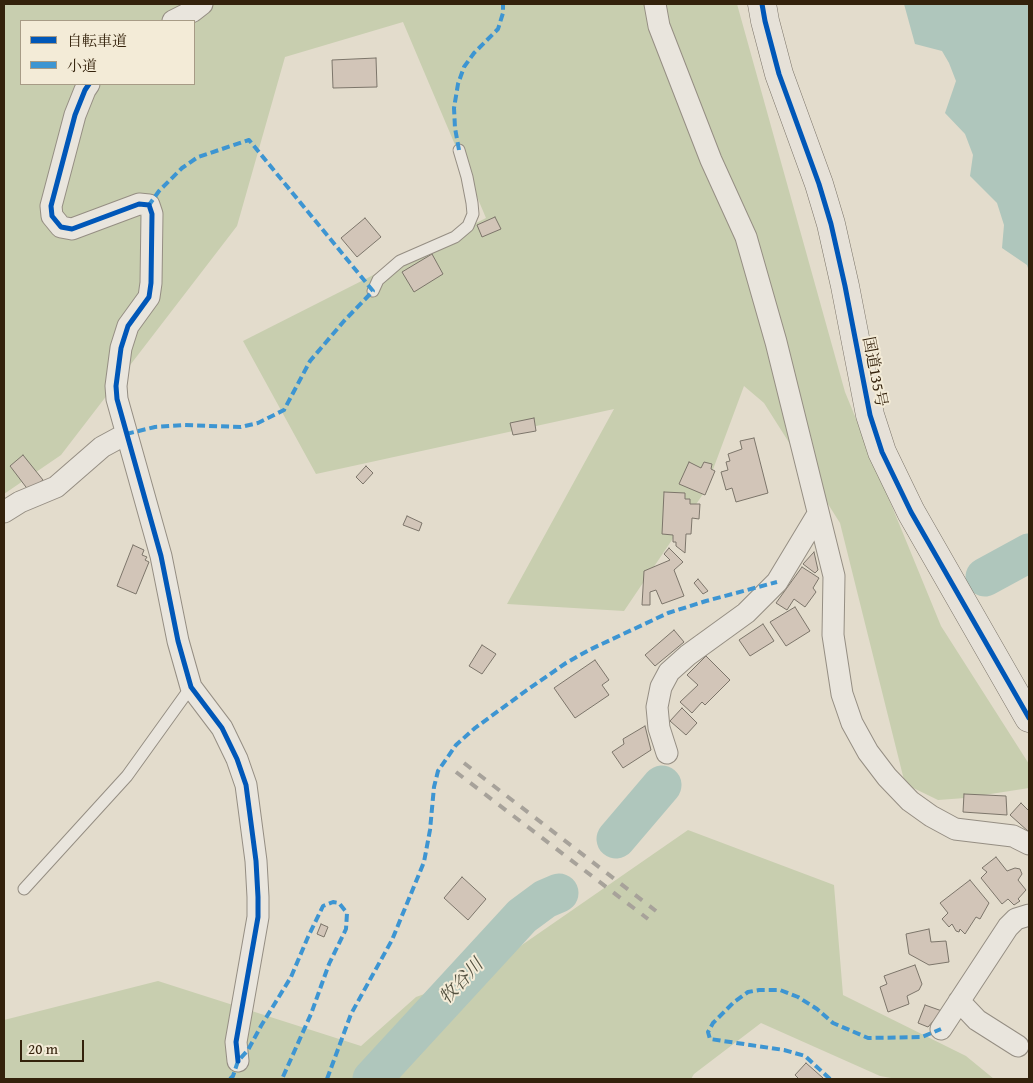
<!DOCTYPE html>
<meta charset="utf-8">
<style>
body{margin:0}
#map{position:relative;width:1033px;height:1083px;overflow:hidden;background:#e3dccc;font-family:"Gentium Book Plus","Noto Serif JP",serif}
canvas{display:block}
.frame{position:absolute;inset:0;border:5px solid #34220c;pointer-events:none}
.legend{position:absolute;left:20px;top:20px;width:175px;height:65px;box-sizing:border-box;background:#f3ebd7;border:1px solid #a79b86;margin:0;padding:6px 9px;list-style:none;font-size:15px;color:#34220c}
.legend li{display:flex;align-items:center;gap:10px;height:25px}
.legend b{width:25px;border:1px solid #a79b86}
.scale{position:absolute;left:20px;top:1040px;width:64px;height:22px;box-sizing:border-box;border:2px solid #34220c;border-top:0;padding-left:6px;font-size:15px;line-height:18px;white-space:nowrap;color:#34220c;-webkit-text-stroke:4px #f3ebd7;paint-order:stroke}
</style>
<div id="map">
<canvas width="1033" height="1083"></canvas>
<div class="frame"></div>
<ul class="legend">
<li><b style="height:6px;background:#0057b8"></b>自転車道</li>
<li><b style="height:6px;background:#3d95d2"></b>小道</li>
</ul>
<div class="scale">20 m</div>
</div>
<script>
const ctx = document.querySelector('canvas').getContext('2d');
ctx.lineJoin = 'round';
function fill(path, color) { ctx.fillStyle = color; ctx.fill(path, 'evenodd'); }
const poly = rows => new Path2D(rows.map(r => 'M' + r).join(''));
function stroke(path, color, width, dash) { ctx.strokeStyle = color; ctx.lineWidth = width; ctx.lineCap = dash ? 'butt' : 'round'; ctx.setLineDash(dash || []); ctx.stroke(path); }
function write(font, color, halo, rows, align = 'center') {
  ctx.font = font + ' "Gentium Book Plus","Noto Serif JP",serif'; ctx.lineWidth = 4; ctx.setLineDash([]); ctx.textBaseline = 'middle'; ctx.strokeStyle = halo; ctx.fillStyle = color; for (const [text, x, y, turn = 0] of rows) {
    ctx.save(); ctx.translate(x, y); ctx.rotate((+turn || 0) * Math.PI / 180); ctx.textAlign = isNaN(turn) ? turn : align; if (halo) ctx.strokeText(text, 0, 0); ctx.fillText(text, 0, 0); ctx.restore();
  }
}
fill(poly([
 [4,4,737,4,845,392,941,626,1029,764,1029,788,965,798,938,800,905,784,840,523,764,403,744,386,705,491,624,611,507,604,614,409,316,474,243,341,486,218,403,22,285,57,237,226,61,455,4,494],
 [21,21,194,21,194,84,21,84],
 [688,830,834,885,843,995,966,1056,994,1079,897,1079,880,1076,761,1023,694,1074,691,1079,4,1079,4,1020,158,981,361,1046,416,997,480,974]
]), '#c8ceaf');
fill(poly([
 [904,4,1029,4,1029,271,1027,265,1002,248,1004,225,997,203,970,176,973,155,965,134,945,113,956,81,949,63,942,51,915,44]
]), '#afc6bc');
stroke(poly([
 [985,577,1029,553],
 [616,839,662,785],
 [372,1079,522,916,545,899,559,893]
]), '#afc6bc', 39);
const building = poly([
 [376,58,377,87,333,88,332,60,376,58],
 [495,217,501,229,482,237,477,225,495,217],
 [365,218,381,237,357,257,341,238,365,218],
 [432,254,443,274,414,292,402,272,432,254],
 [534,418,536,431,513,435,510,423,534,418],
 [754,438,768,493,736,502,732,488,726,490,721,472,728,470,726,462,730,461,728,454,742,449,740,441,754,438],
 [23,455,43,480,29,491,10,466,23,455],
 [689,462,701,468,704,462,712,464,711,469,715,471,705,495,679,484,689,462],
 [366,466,373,473,363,484,356,477,366,466],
 [664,492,685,493,685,499,690,499,690,504,700,504,699,519,692,518,691,534,686,534,685,553,676,546,676,542,673,542,673,535,662,534,664,492],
 [407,516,422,523,419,531,403,525,407,516],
 [133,545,144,550,142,555,147,557,145,560,149,562,136,594,117,586,133,545],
 [669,548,683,562,674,570,684,596,662,604,656,590,650,592,650,605,642,605,644,571,670,560,664,554,669,548],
 [814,552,818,570,815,573,803,564,814,552],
 [802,567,819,578,813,588,816,592,805,607,794,599,787,610,776,603,802,567],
 [698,579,708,591,703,594,694,583,698,579],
 [795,607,810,631,786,646,770,622,795,607],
 [763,624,774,641,750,656,739,640,763,624],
 [674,630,684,642,655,666,645,655,674,630],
 [482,645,496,654,482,674,469,666,482,645],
 [706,656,730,680,705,705,702,702,692,713,680,702,698,685,687,675,706,656],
 [595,660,609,680,602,685,609,695,575,718,554,688,595,660],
 [682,708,697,723,686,735,670,721,682,708],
 [645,726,651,750,623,768,612,752,624,744,623,739,645,726],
 [964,794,1006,796,1007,815,963,812,964,794],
 [1021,803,1029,811,1029,832,1010,815,1021,803],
 [996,857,1007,871,1015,868,1020,869,1022,874,1018,880,1026,890,1018,899,1020,901,1014,905,1008,899,1002,904,981,878,987,872,982,868,996,857],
 [462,877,486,899,468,920,444,898,462,877],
 [970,880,989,903,980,919,976,917,965,934,960,929,959,932,956,931,952,924,949,927,942,919,948,913,940,903,970,880],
 [321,924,328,927,324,937,317,934,321,924],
 [929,929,931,942,946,941,949,962,929,965,909,954,906,934,929,929],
 [915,965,922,984,919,990,907,996,909,1004,888,1012,880,987,887,984,884,976,915,965],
 [925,1005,942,1011,928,1027,918,1023,925,1005],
 [806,1063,823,1078,822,1079,799,1079,795,1075,806,1063]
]);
fill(building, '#d2c5b8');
stroke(building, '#7c756a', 1);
const service = poly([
 [373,291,378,280,400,261,455,237,468,226,473,214,472,203,467,177,459,150],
 [24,889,127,776,191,687]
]);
const minor = poly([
 [655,4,659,26,711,160,746,237,776,342,834,576,833,635,842,694,852,723,868,752,887,777,910,801,931,816,955,829,1013,836,1029,844],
 [173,21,193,11,202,4],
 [89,84,85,90,75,115,51,206,52,216,61,227,72,229,139,204,149,205,152,214,151,283,149,297,128,326,121,348,116,386,117,399,161,556,178,641,191,687,222,728,237,759,246,785,256,861,258,897,258,917,236,1042,238,1061],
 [4,512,20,502,56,487,102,447,126,434],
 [667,753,659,728,657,707,661,687,669,672,688,655,746,613,777,582,818,514],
 [959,1001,977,1020,1018,1046],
 [941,1029,1008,927,1016,919,1029,915]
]);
const trunk = poly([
 [762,4,765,21,779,74,819,184,831,224,845,286,870,415,882,452,911,512,1029,718]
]);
stroke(service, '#958e83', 13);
stroke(minor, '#958e83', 23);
stroke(trunk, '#7c756a', 29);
stroke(service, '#e9e5dd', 11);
stroke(minor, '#e9e5dd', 21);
stroke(trunk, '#e6e1d8', 28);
stroke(poly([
 [464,763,656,911],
 [456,772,648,919]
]), '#a7a29a', 4, [9, 9]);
stroke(poly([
 [459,150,455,128,454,108,458,84,464,67,474,53,498,29,503,13,503,4],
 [126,434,155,427,183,425,241,427,258,423,284,410,310,361,344,321,373,291,249,140,198,157,182,168,159,191,149,205],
 [230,1079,233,1076,238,1061,248,1050,261,1026,291,977,308,937,323,906,333,902,339,903,347,913,346,929,329,964,311,1014,282,1079],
 [327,1079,351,1014,392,940,424,862,430,830,434,787,438,771,456,745,475,728,527,690,566,663,589,650,668,613,706,601,777,582],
 [830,1079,805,1056,784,1050,710,1039,708,1032,713,1023,734,1002,748,992,759,990,780,990,798,997,817,1009,833,1023,868,1038,922,1037,941,1029]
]), '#3d95d2', 4, [8, 4]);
stroke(poly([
 [762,4,765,21,779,74,819,184,831,224,845,286,870,415,882,452,911,512,1029,718],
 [89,84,85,90,75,115,51,206,52,216,61,227,72,229,139,204,149,205,152,214,151,283,149,297,128,326,121,348,116,386,117,399,161,556,178,641,191,687,222,728,237,759,246,785,256,861,258,897,258,917,236,1042,238,1061]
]), '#0057b8', 5);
write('16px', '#34220c', '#f3ebd7', [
 ["国道135号",874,372,79]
]);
write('italic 18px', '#52503f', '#f3ebd7', [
 ["牧谷川",462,982,-47]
]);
</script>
